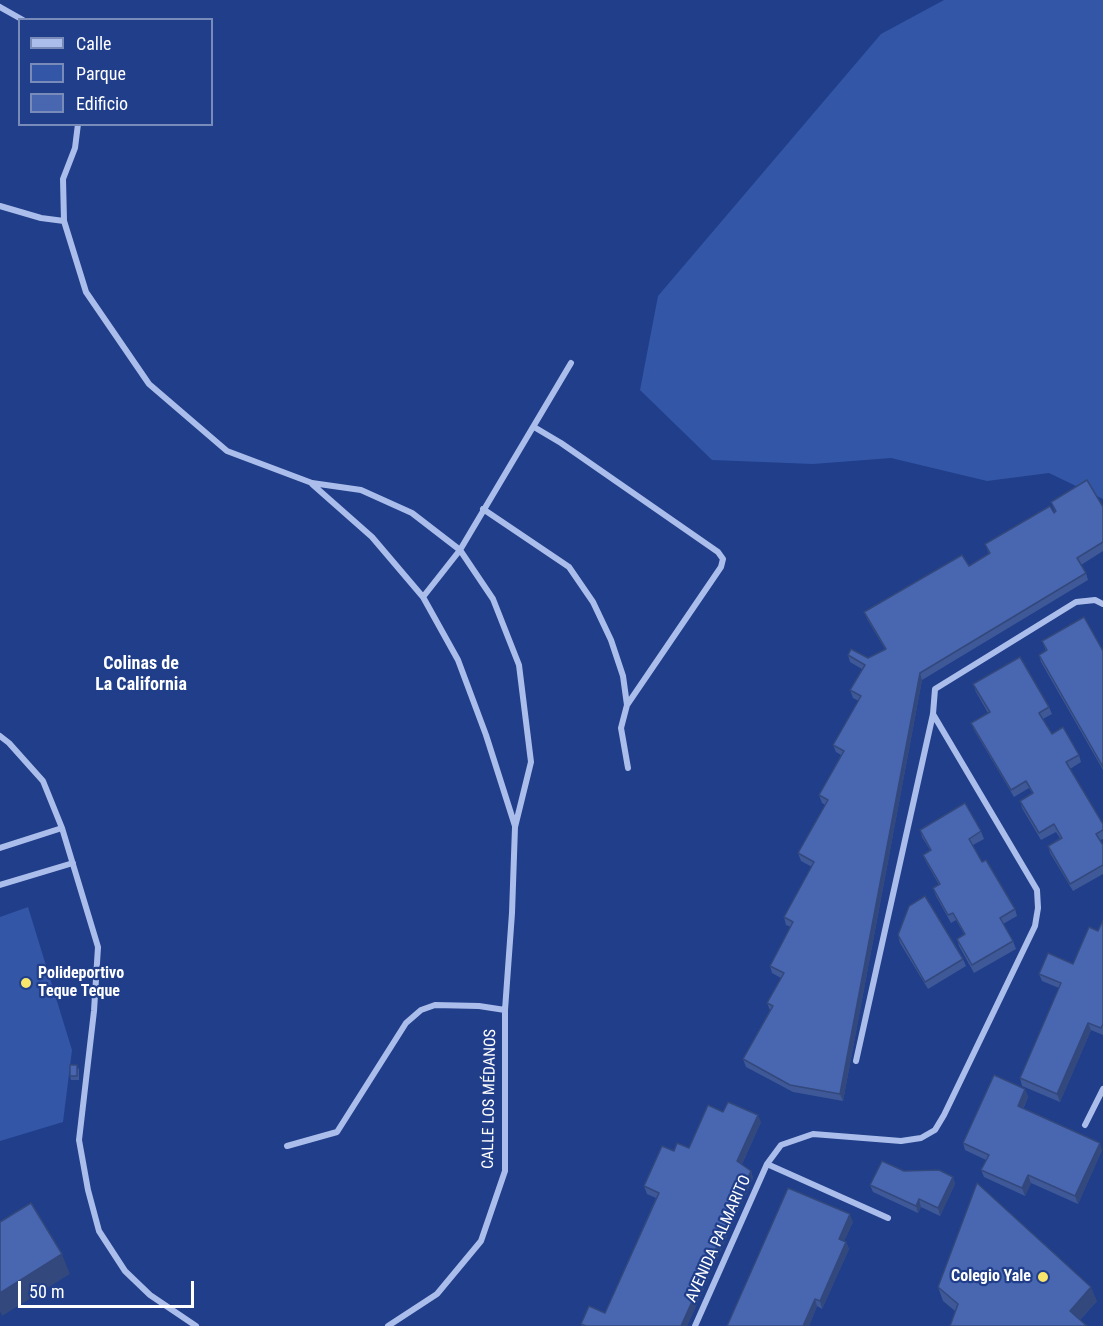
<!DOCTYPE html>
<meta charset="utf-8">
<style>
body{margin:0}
#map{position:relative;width:1103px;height:1326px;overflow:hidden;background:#203e89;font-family:"Roboto Condensed",sans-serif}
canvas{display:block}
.legend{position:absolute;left:18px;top:18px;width:195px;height:108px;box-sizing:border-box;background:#203e89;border:2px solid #798bb8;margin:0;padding:8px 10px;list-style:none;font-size:18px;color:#fff}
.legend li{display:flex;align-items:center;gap:12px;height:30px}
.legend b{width:30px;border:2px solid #798bb8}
.scale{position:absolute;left:18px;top:1281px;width:176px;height:27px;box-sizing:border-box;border:3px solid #fff;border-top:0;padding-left:8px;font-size:18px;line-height:21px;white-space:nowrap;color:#fff;-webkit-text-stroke:4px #203e89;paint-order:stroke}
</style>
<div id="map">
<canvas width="1103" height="1326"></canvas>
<ul class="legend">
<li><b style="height:8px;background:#abbeeb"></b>Calle</li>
<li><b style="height:16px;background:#3456a6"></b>Parque</li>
<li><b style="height:16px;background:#4967b1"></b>Edificio</li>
</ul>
<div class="scale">50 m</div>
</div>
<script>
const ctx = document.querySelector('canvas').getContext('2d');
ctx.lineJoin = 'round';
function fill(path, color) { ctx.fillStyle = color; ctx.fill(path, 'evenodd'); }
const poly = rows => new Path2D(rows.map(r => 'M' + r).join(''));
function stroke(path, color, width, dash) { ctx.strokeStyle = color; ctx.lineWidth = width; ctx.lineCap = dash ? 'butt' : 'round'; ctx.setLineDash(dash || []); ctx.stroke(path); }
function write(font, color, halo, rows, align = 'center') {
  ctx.font = font + ' "Roboto Condensed",sans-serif'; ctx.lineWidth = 4.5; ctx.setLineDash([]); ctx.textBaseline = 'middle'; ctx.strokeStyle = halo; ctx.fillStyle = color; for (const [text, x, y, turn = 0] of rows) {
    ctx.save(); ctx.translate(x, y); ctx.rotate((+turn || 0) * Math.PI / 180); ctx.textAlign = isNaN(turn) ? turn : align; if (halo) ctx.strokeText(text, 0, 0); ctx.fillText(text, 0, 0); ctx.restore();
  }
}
fill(poly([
 [944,0,1103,0,1103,499,1049,473,987,481,891,458,813,464,712,460,640,390,658,296,881,34],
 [28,907,72,1050,63,1122,0,1141,0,917]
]), '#3456a6');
stroke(poly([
 [0,7,23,20],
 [78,124,75,148,63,179,64,221,86,292,149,384,227,451,312,483,361,490,412,513,460,550,493,599,519,665,531,762,515,827,512,913,505,1010,505,1171,481,1241,437,1294,388,1326],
 [0,206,41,218,64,221],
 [534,427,561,443,718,552,723,559,721,567,627,705],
 [312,484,372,537,423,597,458,660,486,735,515,826],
 [483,509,569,567,593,602,611,640,623,676,627,705,621,728,628,768],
 [423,597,460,550,571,363],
 [0,736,9,743,43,781,62,828,98,947,94,1011,79,1140,88,1190,99,1231,125,1271,150,1295,196,1326],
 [0,848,62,828],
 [0,885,73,863],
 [856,1061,933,714,935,689,1076,602,1095,600,1103,604],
 [1085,1125,1103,1089],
 [287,1146,337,1132,406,1023,421,1010,435,1005,479,1006,505,1010],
 [767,1164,888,1218],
 [695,1326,767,1164,781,1145,813,1134,901,1141,921,1138,935,1130,944,1115,1035,926,1038,908,1037,890,933,714]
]), '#abbeeb', 6);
fill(poly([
 [1051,502,1103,507,1103,551,1081,565,1086,573,1088,580,922,680,843,1101,793,1092,746,1067,743,1059,770,1010,767,1003,781,978,772,973,770,966,791,927,786,925,784,917,812,867,801,861,798,853,825,805,822,803,819,795,841,755,836,752,833,745,859,701,853,698,850,690,862,669,850,662,848,655,868,658,885,649,867,619,864,612,969,566,989,554,985,544,1055,512],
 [1042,641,1103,651,1103,770,1041,662,1039,655,1046,651],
 [973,684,1049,707,1052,714,1043,719,1052,734,1079,755,1081,762,1070,769,1103,824,1103,839,1100,840,1103,845,1103,874,1073,891,1050,853,1048,846,1060,838,1056,832,1041,840,1022,808,1020,801,1032,793,1029,788,1014,797,974,730,971,723,988,713,976,692],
 [920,830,981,831,984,839,973,845,982,862,1015,909,1017,916,1003,924,1013,941,1016,949,974,973,959,946,957,939,964,934,956,920,951,923,936,896,933,888,939,885,926,862,923,855,930,850,922,837],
 [1103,920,1103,1035,1091,1030,1060,1102,1022,1086,1020,1078,1059,988,1042,981,1039,974,1073,964,1098,931],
 [898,935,963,959,966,966,928,989,900,943],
 [79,1068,79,1080,71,1080,70,1076],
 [1025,1089,1028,1097,1023,1109,1102,1150,1078,1204,1031,1183,1025,1196,984,1177,981,1170,986,1160,965,1150,963,1143],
 [761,1122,742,1164,751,1171,753,1178,687,1326,582,1326,581,1324,605,1313,656,1198,647,1194,644,1186,674,1151,689,1148],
 [904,1171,953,1177,955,1184,940,1216,921,1207,918,1213,873,1192,870,1185],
 [853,1222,844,1241,846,1242,849,1249,822,1309,817,1306,809,1326,727,1326],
 [938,1287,1097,1301,1080,1320,955,1311,943,1301]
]), '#3f5998');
fill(poly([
 [920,673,922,680,843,1101,840,1094],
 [1088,1023,1091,1030,1060,1102,1057,1094],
 [1025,1089,1028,1097,1020,1114,1018,1106],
 [758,1115,761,1122,740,1168,737,1161],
 [1100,1143,1102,1150,1078,1204,1075,1196],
 [751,1171,753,1178,687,1326,681,1326],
 [1028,1175,1031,1183,1025,1196,1022,1188],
 [953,1177,955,1184,940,1216,938,1208],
 [919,1199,921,1207,918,1213,916,1206],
 [850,1214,853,1222,842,1246,839,1239],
 [846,1242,849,1249,822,1309,820,1301],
 [62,1254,70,1274,2,1316,0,1311,0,1293],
 [1091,1287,1097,1301,1075,1325,1070,1311],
 [815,1299,817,1306,809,1326,803,1326]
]), '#33487c');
const building = poly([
 [1087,480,1103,507,1103,542,1077,558,1086,573,920,673,840,1094,790,1085,743,1059,773,1006,767,1003,784,973,770,966,793,922,784,917,814,862,798,853,828,800,819,795,844,751,833,745,861,696,850,690,865,665,848,655,851,649,868,658,886,649,864,612,962,555,969,566,990,553,985,544,1050,506,1054,513,1056,511,1051,502,1087,480],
 [1084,617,1103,651,1103,767,1039,655,1047,650,1042,641,1084,617],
 [1020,657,1049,707,1039,713,1052,734,1063,727,1079,755,1066,762,1103,824,1103,830,1096,834,1103,845,1103,865,1070,884,1048,846,1062,838,1054,824,1039,833,1020,801,1033,793,1026,781,1011,790,971,723,990,712,973,684,1020,657],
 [965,803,981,831,969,839,982,862,986,860,1015,909,1000,918,1013,941,972,965,957,939,965,934,953,913,948,915,933,888,940,884,923,855,931,850,920,830,965,803],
 [925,896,963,959,925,982,898,935,909,906,925,896],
 [1103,920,1103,1024,1101,1028,1088,1023,1057,1094,1020,1078,1061,983,1039,974,1048,953,1073,964,1089,927,1098,931,1103,920],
 [70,1065,77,1065,77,1076,70,1076,70,1065],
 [994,1075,1025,1089,1018,1106,1100,1143,1075,1196,1028,1175,1022,1188,981,1170,989,1155,963,1143,994,1075],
 [728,1102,758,1115,737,1161,751,1171,681,1326,586,1326,581,1324,589,1306,605,1313,659,1193,644,1186,662,1146,674,1151,677,1143,689,1148,708,1105,723,1112,728,1102],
 [882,1161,904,1171,939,1170,953,1177,938,1208,919,1199,916,1206,870,1185,882,1161],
 [977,1183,1091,1287,1070,1311,1087,1326,950,1326,958,1304,938,1287,977,1183],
 [788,1188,850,1214,839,1239,846,1242,820,1301,815,1299,803,1326,727,1326,788,1188],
 [31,1203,62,1254,0,1293,0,1222,31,1203]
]);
fill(building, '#4967b1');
stroke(building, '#33487c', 1.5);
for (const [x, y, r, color] of [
 [26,983,6,"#f8e56c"],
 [1043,1277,6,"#f8e56c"]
]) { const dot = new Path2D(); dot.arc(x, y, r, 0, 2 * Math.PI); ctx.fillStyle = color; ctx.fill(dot); stroke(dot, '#203e89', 2); }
write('bold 16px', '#fff', '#203e89', [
 ["Polideportivo",38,974],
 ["Teque Teque",38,992],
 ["Colegio Yale",1031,1277,"right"]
], 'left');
write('16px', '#fff', '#203e89', [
 ["CALLE LOS MÉDANOS",490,1099,-89],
 ["AVENIDA PALMARITO",719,1239,-66]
]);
write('bold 18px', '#fff', '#203e89', [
 ["Colinas de",141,664],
 ["La California",141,685]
]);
</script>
